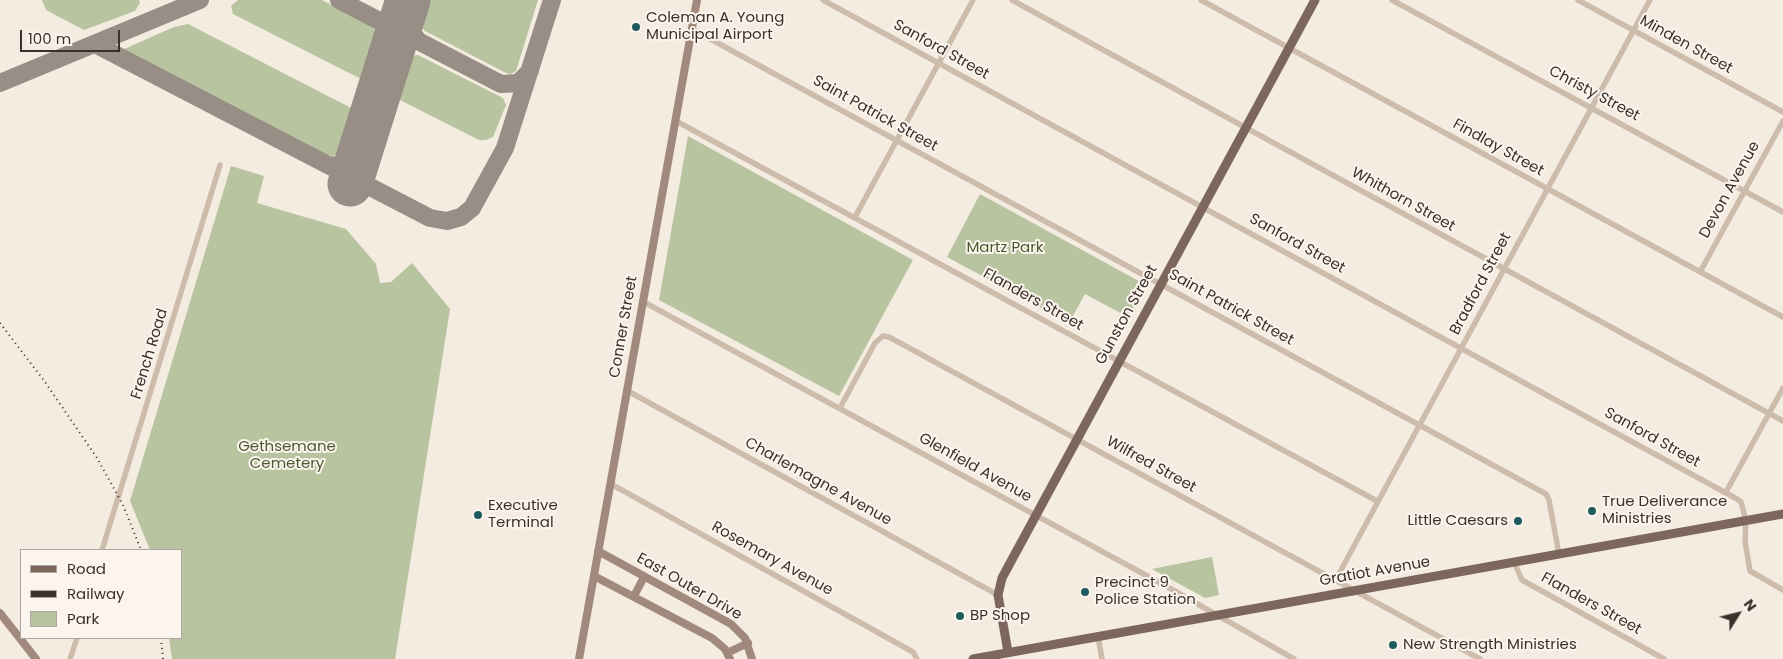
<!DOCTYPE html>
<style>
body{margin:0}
#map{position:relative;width:1783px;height:659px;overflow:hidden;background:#f4ebe1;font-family:Poppins,sans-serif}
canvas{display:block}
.legend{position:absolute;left:20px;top:549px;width:162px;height:90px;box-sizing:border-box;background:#fbf5ee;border:1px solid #aea6a0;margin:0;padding:6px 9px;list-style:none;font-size:15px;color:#3b302b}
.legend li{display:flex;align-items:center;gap:10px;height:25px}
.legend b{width:25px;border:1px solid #aea6a0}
.north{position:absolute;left:1713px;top:589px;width:50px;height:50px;-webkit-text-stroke:4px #fbf5ee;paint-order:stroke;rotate:54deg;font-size:14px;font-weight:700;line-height:20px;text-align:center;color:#3b302b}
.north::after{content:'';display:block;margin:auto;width:18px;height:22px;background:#3b302b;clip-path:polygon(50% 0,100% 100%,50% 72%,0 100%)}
.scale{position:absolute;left:20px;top:30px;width:100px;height:22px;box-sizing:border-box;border:2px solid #3b302b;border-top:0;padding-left:6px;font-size:15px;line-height:18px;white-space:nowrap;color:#3b302b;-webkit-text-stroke:4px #fbf5ee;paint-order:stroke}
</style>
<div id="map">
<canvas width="1783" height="659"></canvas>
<ul class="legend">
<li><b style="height:6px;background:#7d675c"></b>Road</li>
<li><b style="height:6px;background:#3b302b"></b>Railway</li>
<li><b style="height:14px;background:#b8c4a0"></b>Park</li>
</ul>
<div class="north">N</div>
<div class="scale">100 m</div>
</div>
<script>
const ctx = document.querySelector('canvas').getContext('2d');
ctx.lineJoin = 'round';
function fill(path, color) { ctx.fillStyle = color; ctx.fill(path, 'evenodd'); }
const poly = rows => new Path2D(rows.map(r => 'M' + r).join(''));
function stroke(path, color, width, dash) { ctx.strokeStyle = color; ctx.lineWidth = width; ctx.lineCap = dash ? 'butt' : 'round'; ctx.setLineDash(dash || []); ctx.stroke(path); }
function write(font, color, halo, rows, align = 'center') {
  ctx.font = font + ' Poppins,sans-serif'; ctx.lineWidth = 4; ctx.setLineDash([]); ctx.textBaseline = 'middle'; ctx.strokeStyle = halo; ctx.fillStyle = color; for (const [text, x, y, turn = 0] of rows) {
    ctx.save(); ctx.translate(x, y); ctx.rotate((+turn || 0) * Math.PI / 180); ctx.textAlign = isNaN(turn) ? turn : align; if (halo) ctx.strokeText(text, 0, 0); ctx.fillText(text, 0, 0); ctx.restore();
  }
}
fill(poly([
 [42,0,139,0,140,3,135,11,84,30,46,10],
 [238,0,322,0,372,26,376,31,378,39,368,76,359,78,233,14,231,6],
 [423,0,538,0,516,71,511,74,506,73,425,31,421,27,418,19],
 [188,24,357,111,343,151,334,156,325,155,122,50,174,27],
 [418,55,503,98,506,105,493,137,486,140,479,140,400,100,396,88,405,61,410,56],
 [688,136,913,260,839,396,659,300],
 [231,166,264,176,257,203,346,229,376,264,380,283,391,282,412,263,450,309,395,659,172,659,169,638,181,638,181,550,150,550,130,501],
 [980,194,1146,285,1128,317,1085,294,1069,323,947,257],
 [1212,557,1219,595,1205,598,1152,569]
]), '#b8c4a0');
stroke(poly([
 [339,0,501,84,518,83,530,71],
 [409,0,406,11,408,26,418,41],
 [95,44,430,218,447,221,461,217,472,208,505,148,552,0],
 [0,83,200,0],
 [329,165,345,167,358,159]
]), '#988e86', 18);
stroke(poly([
 [350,184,408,0]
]), '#988e86', 45);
stroke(poly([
 [823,0,1737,499,1741,502,1746,521,1745,541,1750,571,1783,590],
 [1012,0,1783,421],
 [1201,0,1783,317],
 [1392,0,1783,212],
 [1578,0,1783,112],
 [692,29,1546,494,1549,500,1559,554],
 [676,121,1377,501],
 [855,217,973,0],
 [1700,272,1783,121],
 [642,301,1173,590,1294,659],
 [626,390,998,595],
 [840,408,875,343,883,336,889,337,1480,659],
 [611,484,913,652,917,659],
 [1726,492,1783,388],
 [102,550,220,165],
 [1514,562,1522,580,1664,659],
 [1335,581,1650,0],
 [1098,636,1102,659],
 [70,659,77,638]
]), '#cdbbac', 5.5);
stroke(poly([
 [598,551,731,624,745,638,752,659],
 [594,576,712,638,725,649,730,659],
 [634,596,644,577],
 [0,613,36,659],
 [727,653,748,643],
 [579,659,697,0]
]), '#a18a7d', 8);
stroke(poly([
 [1008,652,998,595,1002,578,1315,0],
 [973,659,1783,514]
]), '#7d675c', 9);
stroke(poly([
 [0,323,45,382,97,458,123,505,141,550],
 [161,638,163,659]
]), '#3b302b', 2, [1, 4]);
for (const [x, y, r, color] of [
 [636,27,5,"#1f5a5e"],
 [1592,511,5,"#1f5a5e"],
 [478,515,5,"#1f5a5e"],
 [1518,521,5,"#1f5a5e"],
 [1085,592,5,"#1f5a5e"],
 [960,616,5,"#1f5a5e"],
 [1393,645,5,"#1f5a5e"]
]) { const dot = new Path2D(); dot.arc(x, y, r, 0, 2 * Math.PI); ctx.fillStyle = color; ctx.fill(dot); stroke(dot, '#fbf5ee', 2); }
write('15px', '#3b302b', '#fbf5ee', [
 ["Coleman A. Young",646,18],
 ["Municipal Airport",646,35],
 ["True Deliverance",1602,502],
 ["Ministries",1602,519],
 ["Executive",488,506],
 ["Terminal",488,523],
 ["Little Caesars",1508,521,"right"],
 ["Precinct 9",1095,583],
 ["Police Station",1095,600],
 ["BP Shop",970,616],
 ["New Strength Ministries",1403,645]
], 'left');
write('15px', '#3b302b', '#fbf5ee', [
 ["Minden Street",1686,45,29],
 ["Sanford Street",941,50,29],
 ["Christy Street",1594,94,28],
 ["Saint Patrick Street",875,114,29],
 ["Findlay Street",1498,148,29],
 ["Devon Avenue",1730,190,-61],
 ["Whithorn Street",1403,200,29],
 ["Sanford Street",1297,244,29],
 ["Bradford Street",1481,284,-62],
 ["Flanders Street",1033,300,29],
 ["Saint Patrick Street",1231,308,29],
 ["Gunston Street",1127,315,-61],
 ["Conner Street",624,327,-80],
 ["French Road",150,354,-73],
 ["Sanford Street",1652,438,29],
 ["Wilfred Street",1151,465,29],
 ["Glenfield Avenue",975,468,29],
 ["Charlemagne Avenue",818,482,29],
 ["Rosemary Avenue",772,559,29],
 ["Gratiot Avenue",1375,572,-10],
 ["East Outer Drive",689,587,30],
 ["Flanders Street",1591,604,29]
]);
write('15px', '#4a5a2e', '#fbf5ee', [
 ["Martz Park",1005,248],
 ["Gethsemane",287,447],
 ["Cemetery",287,464]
]);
</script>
